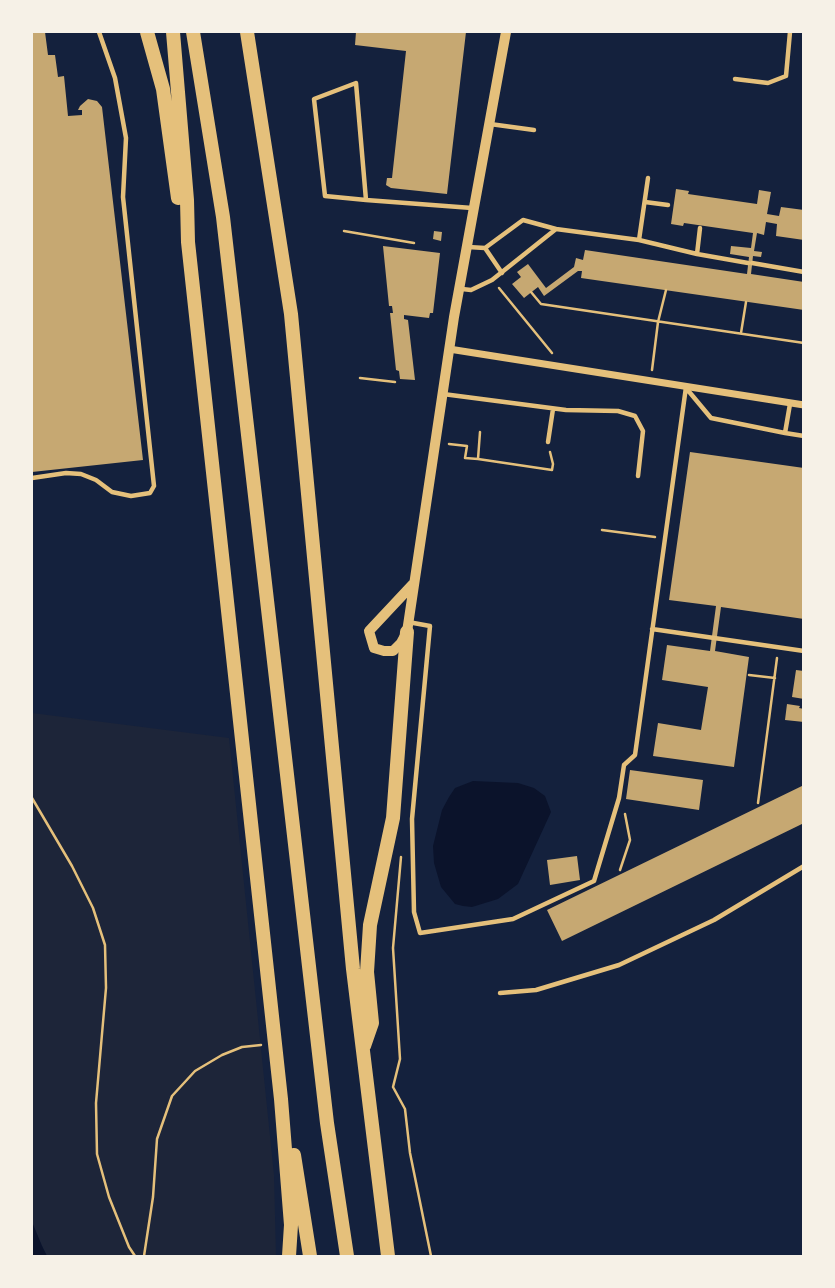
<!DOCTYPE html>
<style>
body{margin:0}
#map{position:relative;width:835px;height:1288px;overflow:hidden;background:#14213d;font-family:"Alegreya Sans",sans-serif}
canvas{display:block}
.frame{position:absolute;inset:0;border:33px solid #f6f1e7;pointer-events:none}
</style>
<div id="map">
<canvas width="835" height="1288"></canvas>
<div class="frame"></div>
</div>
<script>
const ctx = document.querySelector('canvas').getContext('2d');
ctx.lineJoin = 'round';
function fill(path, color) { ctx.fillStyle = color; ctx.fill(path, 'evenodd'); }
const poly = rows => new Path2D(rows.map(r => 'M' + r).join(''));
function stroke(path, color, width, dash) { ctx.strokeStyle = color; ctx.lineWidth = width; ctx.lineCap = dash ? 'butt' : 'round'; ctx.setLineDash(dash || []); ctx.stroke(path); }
fill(poly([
 [32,713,229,738,274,1175,276,1256,47,1256,42,1246,32,1222]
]), '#1d2539');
fill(poly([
 [473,781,518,783,534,788,545,796,551,812,518,884,498,899,472,907,463,906,455,904,441,887,434,863,433,846,442,810,449,797,455,788],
 [32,1222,42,1246,47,1256,32,1256]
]), '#0b132b');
fill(poly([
 [32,32,45,32,48,55,55,55,58,77,64,76,68,116,82,115,82,110,78,110,80,106,88,99,97,101,102,107,143,460,32,472],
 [356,32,466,32,447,194,391,188,386,185,387,178,392,178,406,51,355,45],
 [676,189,689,191,688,194,757,204,759,190,771,192,767,214,779,216,781,207,804,210,804,240,776,236,777,224,766,222,764,235,757,233,754,251,762,252,761,257,753,256,751,274,804,282,804,310,581,278,582,271,578,271,544,296,538,287,524,298,512,284,521,277,517,272,528,264,546,288,574,267,576,258,583,260,585,250,747,274,749,257,730,254,731,246,751,248,753,233,684,223,683,226,671,224],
 [434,231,442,232,441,241,433,239],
 [383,246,440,253,433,313,430,313,429,318,404,315,404,319,408,320,415,380,400,379,399,371,396,370,390,313,393,313,392,306,389,306],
 [690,452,804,468,804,619,721,607,715,651,749,657,734,767,653,756,658,723,701,730,708,687,662,680,667,645,710,651,716,606,669,600],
 [796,670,804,671,804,699,792,697],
 [787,704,800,706,799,708,804,709,804,722,785,720],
 [630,770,703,780,699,810,626,799],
 [804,785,804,823,562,941,547,910],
 [577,856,580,880,550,885,547,860]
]), '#c6a872');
stroke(poly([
 [344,231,414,243],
 [499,288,552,353],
 [531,292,541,304,804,343],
 [741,333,746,302],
 [652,370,658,322,666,290],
 [360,378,395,382],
 [480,432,478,459,552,470,553,464,550,452],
 [449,444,467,446,465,458,478,459],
 [602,530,655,537],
 [749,675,775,678],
 [32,798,72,866,93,908,105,945,106,988,96,1103,97,1154,109,1197,129,1247,135,1256],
 [758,803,777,658],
 [401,857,393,948,400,1059,393,1087,405,1109,410,1153,431,1256],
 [620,870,630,840,625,814],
 [144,1256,153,1197,157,1139,172,1096,195,1071,222,1055,242,1047,261,1045]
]), '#e5c07b', 2.5);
stroke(poly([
 [735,79,768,83,786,76,790,32],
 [490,124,534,130],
 [366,200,356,83,314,99,325,196,366,200,472,208],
 [645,202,668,205],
 [639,240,648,178],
 [468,247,485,248,523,220,556,229],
 [485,248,502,273],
 [697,254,700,228],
 [752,263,804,272],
 [462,289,471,290,492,280,556,229,639,240,697,254,748,263],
 [686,388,711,418,785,433,790,404],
 [443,394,566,410,618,411,635,416,643,431,638,476],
 [785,433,804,436],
 [548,442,553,409],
 [32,478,66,473,81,474,96,480,112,492,131,496,150,493,154,486,123,197,126,138,115,78,99,32],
 [408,622,430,626,412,819,414,912,420,933,513,919,594,881,619,798,624,765,635,755,686,387],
 [652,629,804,651],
 [500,993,536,990,619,965,714,920,804,866]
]), '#e5c07b', 4.5);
stroke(poly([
 [449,349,804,405]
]), '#e5c07b', 7);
stroke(poly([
 [413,584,369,631,374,648,384,651,393,651,401,643,407,632,454,317,506,32]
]), '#e5c07b', 10);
stroke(poly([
 [147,32,163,89,178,198],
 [173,32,187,200,188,242,281,1099,291,1225,289,1256],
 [193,32,223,217,327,1123,347,1256],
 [247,32,291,314,353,969,388,1256],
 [364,1046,372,1023,367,972,370,925,393,818,407,632],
 [294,1155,310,1256]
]), '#e5c07b', 14);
</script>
